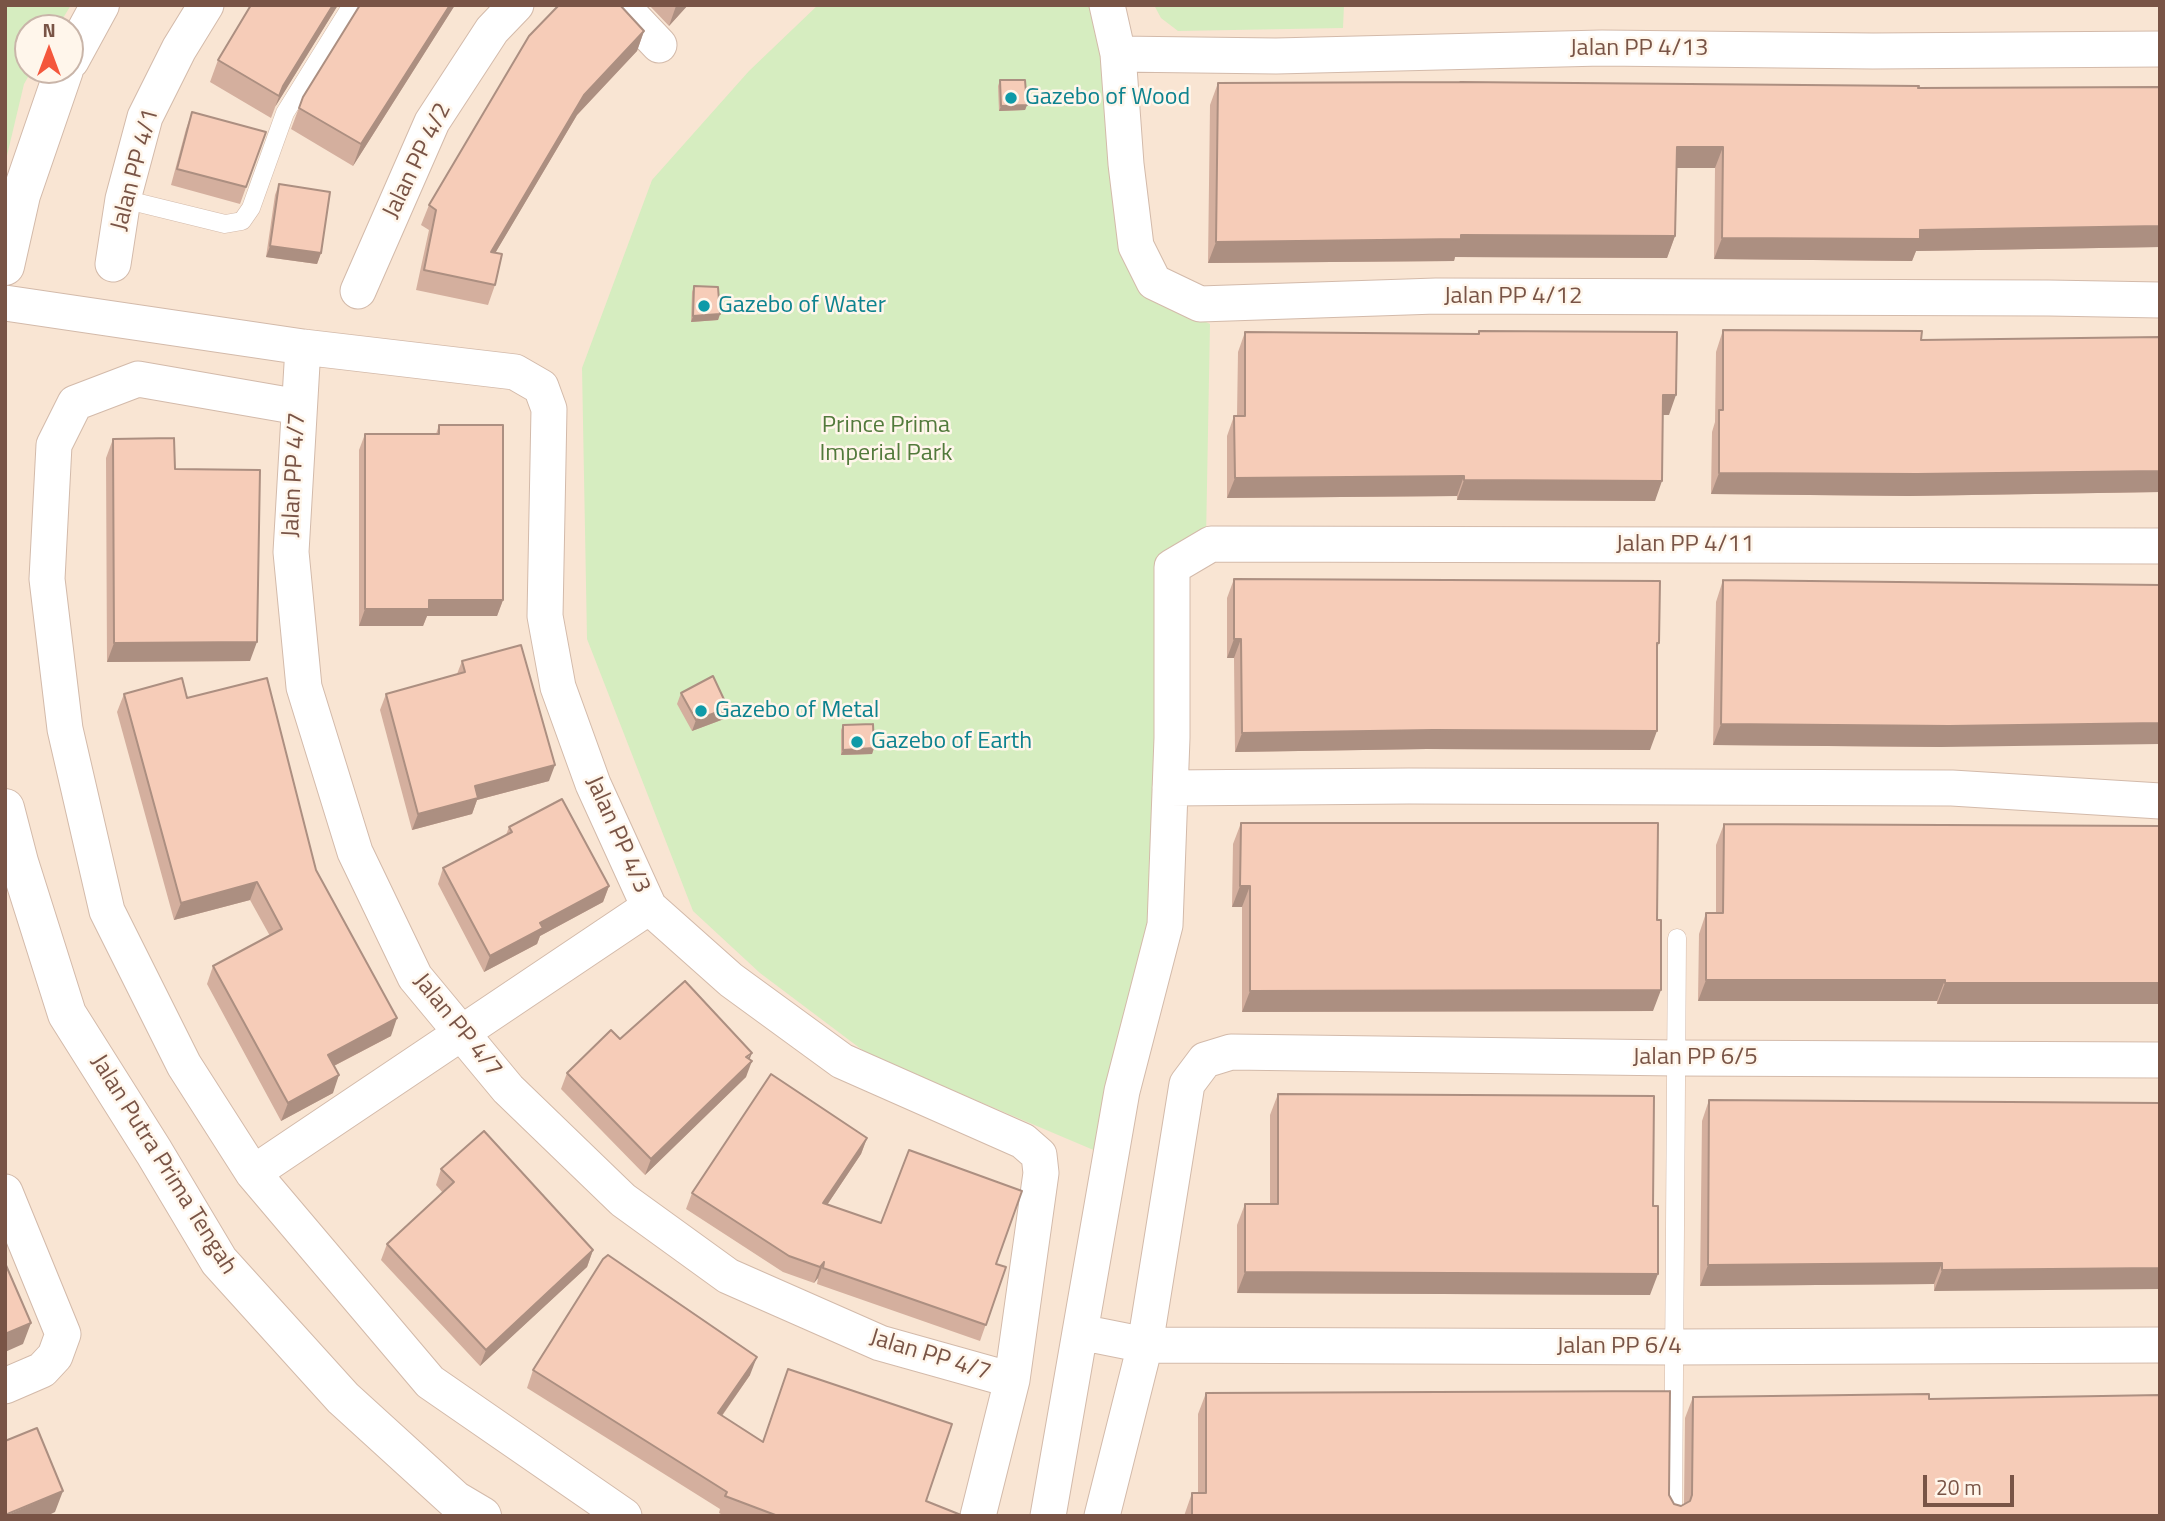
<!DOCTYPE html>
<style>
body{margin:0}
#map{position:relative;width:2165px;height:1521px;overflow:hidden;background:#fef1e3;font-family:"Titillium Web",sans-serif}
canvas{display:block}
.frame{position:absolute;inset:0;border:7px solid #795446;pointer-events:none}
.north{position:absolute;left:14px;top:14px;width:70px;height:70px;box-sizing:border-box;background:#fff6eb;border:2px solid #c9b5a9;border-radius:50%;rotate:0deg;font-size:19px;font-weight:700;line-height:28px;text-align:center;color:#795446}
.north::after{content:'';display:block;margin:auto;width:24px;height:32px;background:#f4573c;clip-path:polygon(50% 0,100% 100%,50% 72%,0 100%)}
.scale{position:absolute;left:1923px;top:1475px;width:91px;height:32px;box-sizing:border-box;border:4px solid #795446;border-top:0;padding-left:9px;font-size:21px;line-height:24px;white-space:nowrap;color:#795446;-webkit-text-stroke:5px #fff6eb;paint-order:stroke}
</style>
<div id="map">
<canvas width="2165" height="1521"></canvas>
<div class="frame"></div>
<div class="north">N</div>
<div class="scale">20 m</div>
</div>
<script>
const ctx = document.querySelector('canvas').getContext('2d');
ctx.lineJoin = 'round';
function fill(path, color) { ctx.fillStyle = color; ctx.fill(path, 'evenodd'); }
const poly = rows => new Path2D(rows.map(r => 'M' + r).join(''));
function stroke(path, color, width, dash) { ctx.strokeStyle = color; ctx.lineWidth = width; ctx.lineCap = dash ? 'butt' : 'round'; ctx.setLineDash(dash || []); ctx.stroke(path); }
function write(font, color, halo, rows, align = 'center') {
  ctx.font = font + ' "Titillium Web",sans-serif'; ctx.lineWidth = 5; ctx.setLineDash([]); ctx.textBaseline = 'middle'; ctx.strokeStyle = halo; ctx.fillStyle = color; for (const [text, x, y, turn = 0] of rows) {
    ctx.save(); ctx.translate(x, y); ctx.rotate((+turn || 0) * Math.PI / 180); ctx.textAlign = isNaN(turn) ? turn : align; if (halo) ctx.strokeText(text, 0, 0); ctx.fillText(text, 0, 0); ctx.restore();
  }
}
fill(poly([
 [5,5,2160,5,2160,1516,5,1516],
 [28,28,70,28,70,70,28,70]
]), '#f9e5d3');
fill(poly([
 [5,5,71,5,57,28,28,28,28,70,32,70,24,84,5,164],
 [818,5,1100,5,1154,296,1210,324,1206,539,1158,575,1159,878,1103,1154,869,1055,760,973,693,911,587,639,582,368,652,180,749,71],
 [1154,5,1344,5,1343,28,1178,31,1161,18]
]), '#d6edc0');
const service = poly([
 [123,199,225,224,242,221,251,208,285,113,352,5],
 [1673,1516,1677,938]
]);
const minor = poly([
 [621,5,659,45],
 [1107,5,1118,54,1126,164,1136,246,1154,282,1200,304,1436,296,2049,298,2160,300],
 [1118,54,1276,56,1602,48,1873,51,2160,49],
 [113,264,123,199,145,117,179,49,206,5],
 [358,291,432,122,492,30,516,5],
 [5,303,303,347,515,372,541,387,549,409,545,616,558,687,593,784,649,907,731,980,842,1061,1023,1141,1039,1155,1041,1173,1012,1380,978,1516],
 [303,347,291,552,304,687,355,852,415,977,508,1089,623,1200,728,1276,880,1343,1012,1380],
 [299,407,138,379,75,403,54,445,47,579,65,729,107,911,184,1065,253,1173,430,1382,624,1516],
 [1170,788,1409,786,1952,788,2160,801],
 [253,1173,649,907],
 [5,1192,63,1334,55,1356,42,1370,5,1386],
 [1080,1332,1145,1345,1674,1347,2160,1345],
 [1048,1516,1122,1091,1165,925,1172,738,1172,567,1211,544,2160,546],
 [1102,1516,1145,1345,1187,1084,1205,1060,1231,1052,1676,1058,2160,1060]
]);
const tertiary = poly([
 [70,60,100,5],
 [5,266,21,195,64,70],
 [5,808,19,862,67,1014,154,1152,219,1261,343,1398,455,1500,482,1516]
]);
stroke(service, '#d3baaa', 19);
stroke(minor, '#d3baaa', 37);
stroke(tertiary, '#d3baaa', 40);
stroke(service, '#fff', 18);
stroke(minor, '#fff', 35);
stroke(tertiary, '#fff', 38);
fill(poly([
 [338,5,275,107,271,118,210,82,218,60],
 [455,5,353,166,291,129,303,97],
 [649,5,688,5,669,26],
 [644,31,637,51,577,115,495,253,495,285,488,305,416,290,429,230,421,225,429,205],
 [1000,80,1027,105,1025,110,999,111,998,86],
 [1218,83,1918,88,2160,87,2160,247,1916,251,1912,261,1714,259,1715,168,1676,168,1675,236,1667,258,1455,257,1454,261,1208,263,1210,105],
 [192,112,266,132,240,204,171,185,186,129],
 [279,184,321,253,317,264,266,257,275,195],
 [694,286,720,314,718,320,691,322,692,292],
 [1723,330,1921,340,2160,337,2160,492,1909,496,1711,494,1712,432,1715,422,1716,352],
 [1479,331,1669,415,1663,415,1655,501,1457,500,1457,496,1227,498,1227,436,1234,416,1237,416,1238,352,1245,332,1477,334],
 [439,425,503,600,497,616,427,616,423,626,359,626,359,450,365,434,436,434],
 [113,439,175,469,250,661,107,662,106,458],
 [1234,579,1659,643,1657,649,1650,750,1427,749,1235,752,1234,658,1227,658,1227,598],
 [1723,580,1941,747,1713,745,1716,602],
 [462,661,549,781,477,800,472,814,412,830,380,710,386,694,457,674],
 [681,693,724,719,692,731,677,704],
 [124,694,187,698,316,870,391,1036,334,1066,333,1093,281,1121,207,984,213,966,270,936,250,900,174,920,117,712],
 [843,725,874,748,872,754,841,755,841,730],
 [1241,823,1657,920,1653,1011,1242,1012,1242,907,1232,907,1233,844],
 [1724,824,2160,826,2160,1004,1937,1004,1937,1001,1698,1001,1699,934,1706,913,1716,913,1716,845],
 [509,827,609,886,603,902,540,936,537,944,484,972,438,884,443,868,506,835],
 [620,1039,749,1059,746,1077,645,1175,561,1089,567,1073],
 [1278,1094,1653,1206,1650,1295,1237,1293,1237,1225,1245,1204,1270,1204,1270,1115],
 [1709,1100,2160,1103,1934,1291,1934,1284,1700,1286,1702,1121],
 [867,1138,861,1154,827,1205,1006,1267,980,1341,817,1284,818,1278,814,1283,783,1272,686,1209,692,1193],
 [441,1169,593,1250,587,1267,480,1366,381,1260,387,1244,443,1193,436,1185],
 [533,1370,750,1375,722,1416,763,1442,926,1501,961,1516,725,1516,719,1513,720,1509,527,1388],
 [1206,1393,1669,1495,1674,1504,1681,1506,1684,1504,1685,1418,1693,1397,1929,1399,2160,1516,1184,1516,1192,1493,1198,1493,1198,1414]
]), '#d4af9e');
fill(poly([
 [333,5,338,5,275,107,271,118,283,86],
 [450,5,455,5,353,166,361,144],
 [677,5,688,5,669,26,676,6],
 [2112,5,2160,5,2160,6],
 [644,31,637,51,577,115,484,272,491,252,584,95],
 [1027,105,1025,110,999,111,1001,106],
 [1677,147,1723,147,1715,168,1669,168],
 [2160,226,2160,247,1916,251,1912,261,1714,259,1722,238,1920,230],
 [1461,235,1675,236,1667,258,1455,257,1454,261,1208,263,1216,242],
 [270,246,321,253,317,264,266,257],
 [720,314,718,320,691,322,693,316],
 [1663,395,1676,395,1669,415,1656,415],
 [2160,471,2160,492,1909,496,1711,494,1719,473],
 [1464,476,1457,496,1227,498,1235,478],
 [1464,480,1662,481,1655,501,1457,500],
 [429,600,503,600,497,616,427,616,423,626,359,626,365,609],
 [1234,639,1241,639,1234,658,1227,658],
 [257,642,250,661,107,662,114,643],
 [728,708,724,719,692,731,696,720],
 [2160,723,2160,744,1941,747,1713,745,1721,724],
 [1433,730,1657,731,1650,750,1427,749,1235,752,1242,733],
 [874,748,872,754,841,755,843,750],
 [555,765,549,781,477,800,472,814,412,830,418,814,475,786],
 [257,882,250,900,174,920,181,903],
 [609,886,603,902,540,936,537,944,484,972,490,956,540,923],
 [1240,886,1250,886,1242,907,1232,907],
 [1706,980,1945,980,1937,1001,1698,1001],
 [1945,983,2160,983,2160,1004,1937,1004],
 [1661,990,1653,1011,1242,1012,1250,991],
 [397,1018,391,1036,322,1072,328,1055],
 [752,1053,747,1066,752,1061,746,1077,645,1175,651,1159],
 [339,1075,333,1093,281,1121,288,1103],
 [867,1138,861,1154,817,1220,823,1203],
 [593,1250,587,1267,480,1366,486,1350],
 [824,1262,818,1278,814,1283,820,1267],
 [1942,1263,1934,1284,1700,1286,1708,1265],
 [2160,1268,2160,1289,1934,1291,1942,1270],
 [1245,1272,1658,1274,1650,1295,1237,1293],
 [31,1323,23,1344,5,1352,5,1334],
 [757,1357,750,1375,711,1431,718,1413],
 [63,1491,55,1512,47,1516,5,1516]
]), '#ac8f81');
const building = poly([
 [251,5,333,5,283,86,279,96,218,60,251,5],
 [360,5,450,5,361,144,299,108,303,97,360,5],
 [559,5,620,5,644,31,584,95,491,252,502,254,495,285,424,270,436,210,429,205,529,36,559,5],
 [1000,80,1025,80,1027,105,1001,106,1000,80],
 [1460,82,1919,86,1918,88,2160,87,2160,226,1920,230,1920,239,1722,238,1723,147,1677,147,1675,236,1461,235,1461,239,1216,242,1218,83,1460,82],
 [192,112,266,132,246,187,177,169,192,112],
 [279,184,330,192,321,253,270,246,279,184],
 [694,286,718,287,720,314,693,316,694,286],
 [1723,330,1922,331,1921,340,2160,337,2160,471,1917,474,1719,473,1719,410,1723,410,1723,330],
 [1479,331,1677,332,1676,395,1663,395,1662,481,1464,480,1464,476,1235,478,1234,416,1245,416,1245,332,1479,334,1479,331],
 [439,425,503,425,503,600,429,600,429,609,365,609,365,434,439,434,439,425],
 [174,438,175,469,260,470,257,642,114,643,113,439,174,438],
 [1234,579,1660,581,1659,643,1657,643,1657,731,1433,730,1242,733,1241,639,1234,639,1234,579],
 [1723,580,2160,585,2160,723,1949,726,1721,724,1723,580],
 [521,645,555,765,475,786,478,798,418,814,386,694,465,672,462,661,521,645],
 [713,676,728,708,696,720,681,693,713,676],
 [182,678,187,698,267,678,316,870,397,1018,328,1055,339,1075,288,1103,213,966,282,929,257,882,181,903,124,694,182,678],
 [873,724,874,748,843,750,843,725,873,724],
 [562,799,609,886,540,923,543,928,490,956,443,868,512,832,509,827,562,799],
 [1241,823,1658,823,1657,920,1661,920,1661,990,1250,991,1250,886,1240,886,1241,823],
 [1724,824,2160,826,2160,983,1945,983,1945,980,1706,980,1706,913,1723,913,1724,824],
 [685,981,752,1053,746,1057,752,1061,651,1159,567,1073,611,1030,620,1039,685,981],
 [771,1074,867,1138,823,1203,881,1223,909,1150,1022,1191,996,1264,1006,1267,986,1325,823,1268,824,1262,820,1267,789,1256,692,1193,771,1074],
 [1278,1094,1654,1096,1653,1206,1658,1206,1658,1274,1245,1272,1245,1204,1278,1204,1278,1094],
 [1709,1100,2160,1103,2160,1268,1942,1270,1942,1263,1708,1265,1709,1100],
 [484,1131,593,1250,486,1350,387,1244,454,1182,441,1169,484,1131],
 [608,1255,757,1357,718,1413,763,1442,788,1369,952,1424,926,1501,961,1515,960,1516,778,1516,725,1496,727,1492,533,1370,603,1259,608,1255],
 [5,1263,31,1323,5,1334,5,1263],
 [1670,1391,1669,1495,1674,1504,1681,1506,1690,1501,1692,1495,1693,1397,1929,1394,1929,1399,2160,1395,2160,1516,1192,1516,1192,1493,1206,1493,1206,1393,1670,1391],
 [37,1428,63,1491,5,1515,5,1441,37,1428]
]);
fill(building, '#f6ccb8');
stroke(building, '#ac8f81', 2);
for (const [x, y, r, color] of [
 [1011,98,7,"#0f9aa8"],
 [704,306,7,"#0f9aa8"],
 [701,711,7,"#0f9aa8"],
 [857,742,7,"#0f9aa8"]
]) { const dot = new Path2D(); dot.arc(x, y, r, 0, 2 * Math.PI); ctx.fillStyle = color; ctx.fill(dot); stroke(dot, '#fff6eb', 2.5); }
write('24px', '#795446', '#fff6eb', [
 ["Jalan PP 4/13",1639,49],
 ["Jalan PP 4/2",418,161,-64],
 ["Jalan PP 4/1",136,170,-75],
 ["Jalan PP 4/12",1513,297],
 ["Jalan PP 4/7",295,475,-87],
 ["Jalan PP 4/11",1685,545],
 ["Jalan PP 4/3",617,835,66],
 ["Jalan PP 4/7",457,1026,51],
 ["Jalan PP 6/5",1695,1058],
 ["Jalan Putra Prima Tengah",163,1165,58],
 ["Jalan PP 6/4",1619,1347],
 ["Jalan PP 4/7",930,1356,17]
]);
write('24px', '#0d838f', '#fff6eb', [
 ["Gazebo of Wood",1025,98],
 ["Gazebo of Water",718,306],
 ["Gazebo of Metal",715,711],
 ["Gazebo of Earth",871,742]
], 'left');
write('24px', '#527a3b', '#fff6eb', [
 ["Prince Prima",886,426],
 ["Imperial Park",886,454]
]);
</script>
